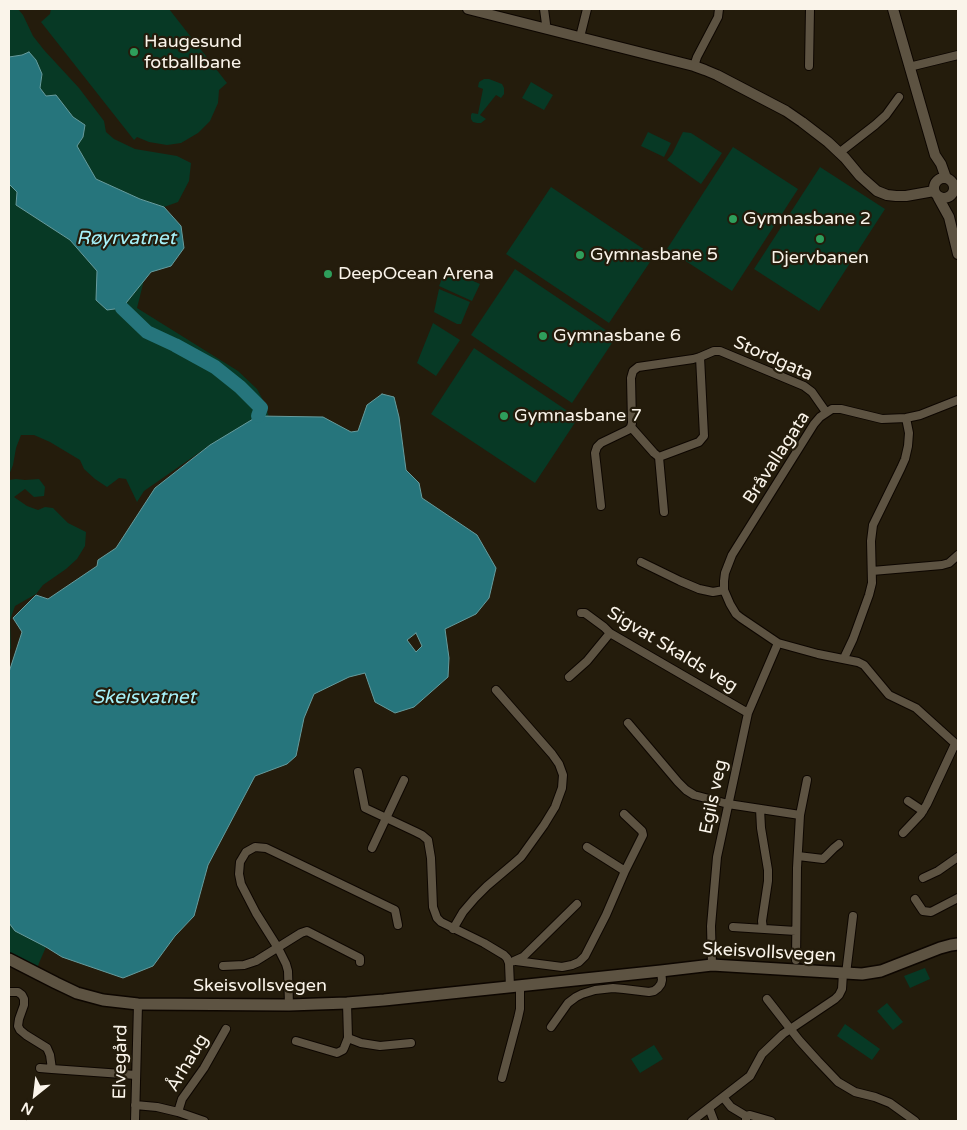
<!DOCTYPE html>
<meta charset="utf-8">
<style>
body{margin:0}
#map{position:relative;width:967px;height:1130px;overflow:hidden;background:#241c0c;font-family:"Varela Round",sans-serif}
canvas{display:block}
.frame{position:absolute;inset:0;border:10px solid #faf4ea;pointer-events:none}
.north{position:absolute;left:10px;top:1070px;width:50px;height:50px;-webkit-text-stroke:4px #241c0c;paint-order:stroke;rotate:209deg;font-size:14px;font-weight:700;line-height:20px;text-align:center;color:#faf4ea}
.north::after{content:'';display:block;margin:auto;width:18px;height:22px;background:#faf4ea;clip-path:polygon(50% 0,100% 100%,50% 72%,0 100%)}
</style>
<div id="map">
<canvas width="967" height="1130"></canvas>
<div class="frame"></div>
<div class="north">N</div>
</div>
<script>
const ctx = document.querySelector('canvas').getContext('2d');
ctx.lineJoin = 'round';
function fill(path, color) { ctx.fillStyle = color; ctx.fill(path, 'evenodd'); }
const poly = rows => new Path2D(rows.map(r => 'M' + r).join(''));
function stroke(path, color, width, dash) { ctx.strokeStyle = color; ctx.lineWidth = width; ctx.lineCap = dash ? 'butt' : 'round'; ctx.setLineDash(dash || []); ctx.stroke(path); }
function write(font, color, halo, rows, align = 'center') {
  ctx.font = font + ' "Varela Round",sans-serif'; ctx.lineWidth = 4.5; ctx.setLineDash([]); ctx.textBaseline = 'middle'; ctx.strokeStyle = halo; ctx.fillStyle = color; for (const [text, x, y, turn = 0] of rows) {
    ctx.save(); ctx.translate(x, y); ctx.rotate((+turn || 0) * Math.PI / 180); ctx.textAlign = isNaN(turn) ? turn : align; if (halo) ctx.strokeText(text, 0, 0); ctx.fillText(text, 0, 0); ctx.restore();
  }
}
fill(poly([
 [9,9,18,9,23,15,33,36,44,50,79,88,104,121,106,132,114,139,135,149,177,156,191,163,189,181,178,202,164,207,140,199,96,179,77,146,83,137,85,125,73,117,56,95,46,96,40,88,42,74,22,55,9,57],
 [51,9,169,9,227,83,219,90,218,103,210,121,198,133,181,143,167,145,149,142,137,137,134,140,41,22,50,14],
 [484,79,489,79,502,84,504,88,504,94,501,98,496,95,480,115,486,119,481,123,477,123,473,122,471,119,471,115,472,113,478,114,483,89,478,87,479,82],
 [531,82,553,95,544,110,522,98],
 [648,132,671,143,664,157,641,146],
 [683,132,691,133,722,153,701,184,667,160,672,154],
 [733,147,798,189,732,291,667,249],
 [820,167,885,209,819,311,754,269],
 [9,184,17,192,16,205,70,240,97,271,96,300,122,308,144,280,137,308,238,371,257,389,264,402,269,417,258,417,210,445,144,491,137,502,126,479,119,478,107,487,95,479,84,469,80,460,50,442,34,435,21,435,16,448,13,465,9,475],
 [551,187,654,256,609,323,506,254],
 [446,269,480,284,472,301,439,286],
 [515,269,616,337,572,403,471,335],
 [439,289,470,302,461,324,457,324,434,312],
 [433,323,460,340,436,376,417,363],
 [474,348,578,418,535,483,431,414],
 [16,479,25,480,39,479,45,487,44,496,34,497,25,489,14,497,27,506,38,510,45,507,53,508,68,523,86,532,85,546,77,559,66,569,43,585,36,594,15,606,10,620,11,648,9,653,9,480],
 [9,923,15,931,46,947,39,963,34,977,9,966],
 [925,968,930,979,910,988,904,976],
 [887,1003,903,1022,893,1030,877,1011],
 [845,1024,880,1049,872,1060,837,1036],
 [654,1045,663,1059,640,1073,631,1059]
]), '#073925');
const water = poly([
 [29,52,36,60,42,74,40,88,46,96,56,95,73,117,85,125,83,137,77,146,96,179,140,199,164,207,181,226,184,248,171,266,151,272,122,308,107,310,96,300,97,271,70,240,16,205,17,192,9,184,9,57,22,55,29,52],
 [382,394,394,397,399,417,406,470,419,483,422,498,477,535,496,568,489,598,476,614,445,629,449,658,448,677,414,707,395,713,375,702,365,673,349,677,314,694,304,718,296,756,287,764,255,776,208,865,194,916,175,936,153,966,123,978,62,957,46,947,15,931,9,923,9,672,22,632,13,618,36,595,48,599,97,566,98,560,116,548,155,488,210,445,258,416,323,417,351,432,358,431,367,405,382,394],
 [416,633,422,646,416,652,407,640,416,633]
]);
fill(water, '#26757c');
stroke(water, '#669b9d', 1);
stroke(poly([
 [122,308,147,332,175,345,215,367,240,387,261,408,258,416]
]), '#26757c', 14);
const minor = poly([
 [544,9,546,24,545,28],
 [580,37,587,9],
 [694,66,697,57,718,17,719,9],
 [809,66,810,9],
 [909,67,958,55],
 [839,153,875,125,886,115,899,97],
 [954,186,958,184],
 [958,400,920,415,906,418,882,419,841,409,832,409,820,417,814,424,732,555,725,573,724,581,724,590,730,604,736,614,741,618,778,643,818,654,858,662,864,665,889,695,916,708,958,746],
 [631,427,654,453,659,457,664,512],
 [659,457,699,442,704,436,700,357],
 [601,506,595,453,597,447,601,443,628,430,631,427,632,423,631,378,633,371,638,367,693,359,700,357,714,351,720,351,804,386,812,392,826,412],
 [641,562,680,581,699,589,713,592,724,590],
 [872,571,942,565,949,563,958,555],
 [581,613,585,613,604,627,610,633,748,713],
 [844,658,853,639,869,595,872,583,871,541,873,525,901,468,905,459,908,446,909,433,906,418],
 [569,677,587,661,610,633],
 [628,723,678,782,686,790,694,795,728,804,800,815],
 [358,772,365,808,416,832,422,835,428,840,431,858,433,907,437,918,441,922,484,943,504,955,507,958,509,963,510,987],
 [908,801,923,811],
 [760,809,761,828,768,870,768,881,762,921,763,929],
 [903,833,921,814,927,804,955,744],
 [587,847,625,871],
 [372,848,404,780],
 [798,856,823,859,834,848,839,844],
 [923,878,938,871,958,857],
 [915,899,923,911,931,912,958,898],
 [733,927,796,931],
 [453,929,463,912,475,898,487,886,513,864,521,857,544,825,555,807,562,788,563,775,559,764,552,754,496,690],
 [796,960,797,868,800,815,807,780],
 [514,961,523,957,577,904],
 [516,961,562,967,572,965,579,962,585,956,606,915,625,871,643,835,642,831,624,814],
 [712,965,711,926,717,857,748,713,778,643],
 [223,966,244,965,256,961,301,933,307,931,356,956,360,958,360,962],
 [846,974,853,916],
 [9,992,18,992,22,995,24,999,24,1005,19,1019,18,1026,20,1030,26,1035,47,1048,50,1055,52,1069,136,1075],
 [767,999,799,1040,818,1061,838,1082,855,1092,875,1097,890,1103,915,1121],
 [289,1005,288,971,286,964,278,948,256,913,241,884,239,874,240,862,246,852,255,847,266,848,287,858,395,910,398,925],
 [551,1027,568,1003,576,997,582,994,595,990,613,988,624,989,649,992,654,991,658,988,661,984,662,980,661,971],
 [348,1038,361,1043,380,1046,411,1043],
 [296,1041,337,1053,343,1050,344,1048,348,1038,347,1003],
 [40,1068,52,1069],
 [502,1078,518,1018,520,1009,520,986],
 [723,1097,731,1107,746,1116,746,1121],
 [135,1105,157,1107,178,1112,204,1121],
 [709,1108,714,1121],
 [178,1112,182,1099,204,1068,226,1029],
 [746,1116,750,1115,771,1121],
 [135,1121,138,1004],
 [692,1121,750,1076,762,1054,783,1034,835,999,839,995,842,989,843,973]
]);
const tertiary = poly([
 [468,9,694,66,705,70,717,75,786,111,802,122,828,142,845,158,860,176,877,191,887,195,896,196,906,196,934,191],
 [893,9,935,155,941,164,946,178],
 '934 188a10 10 0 1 1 20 0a10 10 0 1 1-20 0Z',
 [938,197,949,217,958,254]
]);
const secondary = poly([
 [9,959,56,983,77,993,103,1000,138,1004,289,1005,347,1003,384,1000,661,971,712,965,862,974,881,971,940,948,951,945,958,944]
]);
stroke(minor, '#0d0600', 10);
stroke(tertiary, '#0d0600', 12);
stroke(secondary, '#0d0600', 14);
stroke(minor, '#5d5342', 8);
stroke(tertiary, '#5d5342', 10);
stroke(secondary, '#5d5342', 11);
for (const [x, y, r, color] of [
 [134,52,5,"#2e9e5b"],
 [733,219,5,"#2e9e5b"],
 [820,239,5,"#2e9e5b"],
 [580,255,5,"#2e9e5b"],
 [328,274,5,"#2e9e5b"],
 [543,336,5,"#2e9e5b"],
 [504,416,5,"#2e9e5b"]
]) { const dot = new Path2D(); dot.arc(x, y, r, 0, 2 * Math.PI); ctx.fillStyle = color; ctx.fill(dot); stroke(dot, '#241c0c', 2); }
write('18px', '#faf4ea', '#241c0c', [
 ["Haugesund",144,42],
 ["fotballbane",144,63],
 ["Gymnasbane 2",743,219],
 ["Gymnasbane 5",590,255],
 ["Djervbanen",820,258,"center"],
 ["DeepOcean Arena",338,274],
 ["Gymnasbane 6",553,336],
 ["Gymnasbane 7",514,416]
], 'left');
write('18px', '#faf4ea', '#241c0c', [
 ["Stordgata",773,359,24],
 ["Bråvallagata",777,458,-57],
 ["Sigvat Skalds veg",672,650,31],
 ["Egils veg",714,797,-78],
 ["Skeisvollsvegen",769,953,3],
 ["Skeisvollsvegen",260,986],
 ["Elvegård",121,1062,-89],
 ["Århaug",188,1063,-59]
]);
write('italic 19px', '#a8f3fb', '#241c0c', [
 ["Røyrvatnet",126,239],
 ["Skeisvatnet",144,698]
]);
</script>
